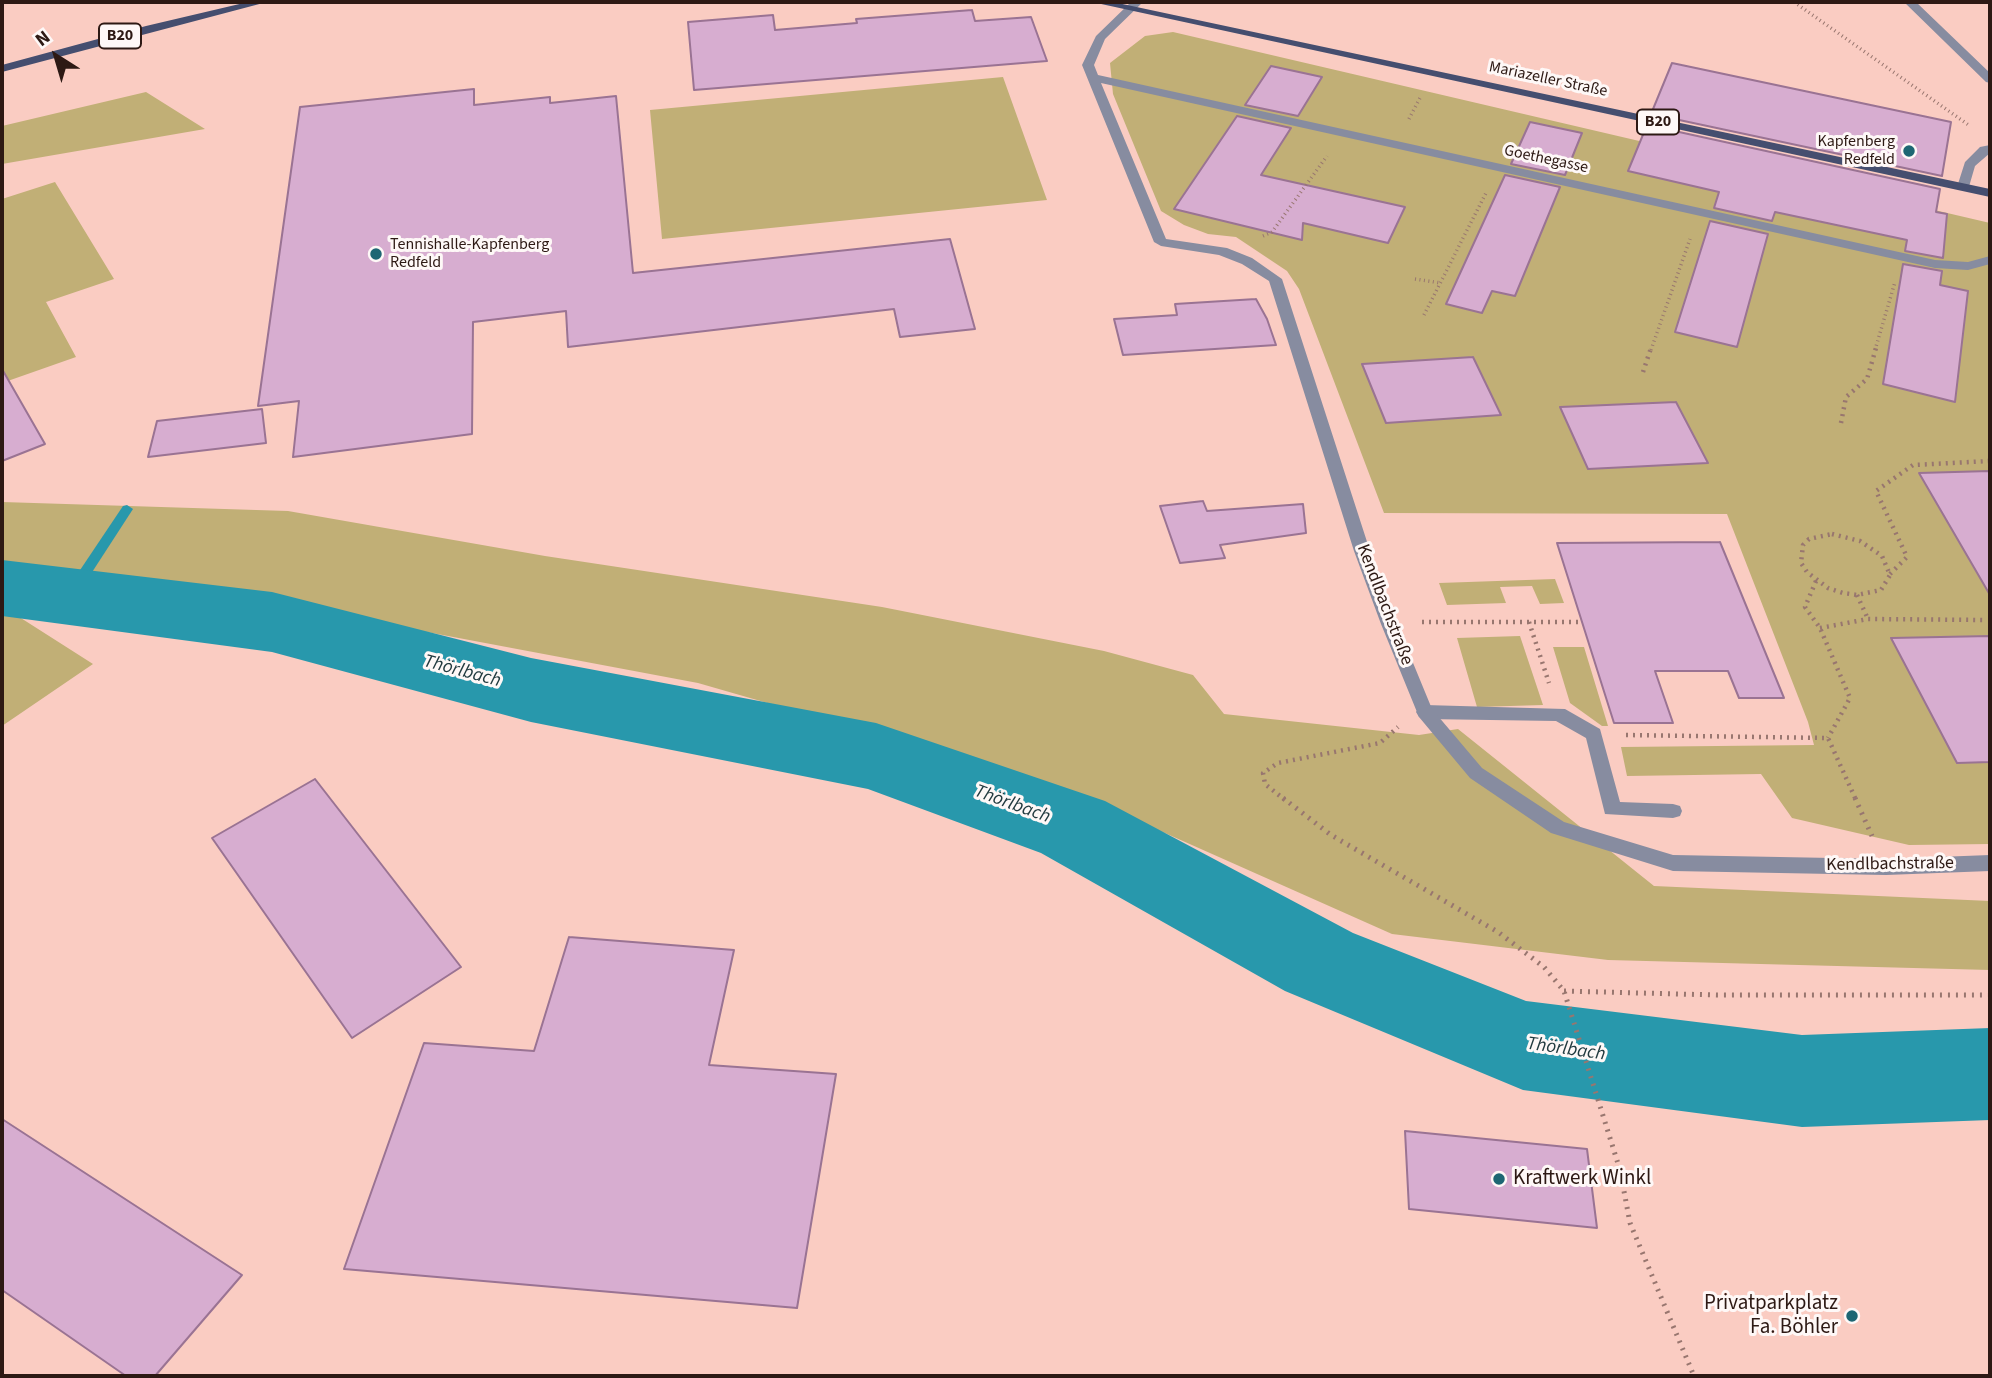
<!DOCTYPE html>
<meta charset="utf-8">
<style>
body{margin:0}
#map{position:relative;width:1992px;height:1378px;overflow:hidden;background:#faccc2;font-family:"Source Sans 3",sans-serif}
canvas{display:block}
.frame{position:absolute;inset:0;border:4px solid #2d1914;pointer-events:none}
.north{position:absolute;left:21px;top:21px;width:70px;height:70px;-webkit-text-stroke:5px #fef8f7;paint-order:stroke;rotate:323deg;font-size:19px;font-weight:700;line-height:28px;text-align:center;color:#2d1914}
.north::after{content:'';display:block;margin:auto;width:24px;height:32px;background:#2d1914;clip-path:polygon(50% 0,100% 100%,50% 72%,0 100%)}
</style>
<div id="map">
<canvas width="1992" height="1378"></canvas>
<div class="frame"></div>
<div class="north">N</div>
</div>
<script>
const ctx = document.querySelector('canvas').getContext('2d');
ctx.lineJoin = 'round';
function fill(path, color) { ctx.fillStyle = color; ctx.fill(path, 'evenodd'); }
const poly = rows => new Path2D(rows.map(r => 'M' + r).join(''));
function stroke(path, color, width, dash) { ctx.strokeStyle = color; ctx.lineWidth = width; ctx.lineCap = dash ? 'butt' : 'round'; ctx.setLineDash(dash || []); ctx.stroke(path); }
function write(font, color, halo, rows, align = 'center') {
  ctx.font = font + ' "Source Sans 3",sans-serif'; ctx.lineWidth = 6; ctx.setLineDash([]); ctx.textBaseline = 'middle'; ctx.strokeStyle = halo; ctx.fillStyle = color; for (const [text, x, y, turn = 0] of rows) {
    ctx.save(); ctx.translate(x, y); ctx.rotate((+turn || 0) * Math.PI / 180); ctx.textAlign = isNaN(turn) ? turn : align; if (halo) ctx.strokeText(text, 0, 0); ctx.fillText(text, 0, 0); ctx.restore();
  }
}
fill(poly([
 [1173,32,1990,223,1990,844,1909,845,1792,818,1761,774,1627,776,1621,747,1814,745,1808,722,1727,514,1384,513,1299,289,1287,271,1236,237,1208,234,1184,225,1161,211,1113,94,1110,63,1145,36],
 [1003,77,1047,200,662,239,650,110],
 [146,92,205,129,2,164,2,126],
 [55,182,114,279,46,302,76,357,2,383,2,199],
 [2,502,288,511,545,556,882,607,1104,651,1193,675,1224,714,1419,735,1458,729,1654,886,1990,901,1990,970,1608,960,1392,934,1066,789,698,683,198,589,2,564],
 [1555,579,1564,603,1540,604,1532,586,1500,587,1506,603,1447,605,1439,583],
 [2,606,93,664,2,726],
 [1520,636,1543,705,1477,707,1457,638],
 [1553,647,1584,647,1608,726,1602,726,1570,703]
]), '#c1af76');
fill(poly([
 [127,505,133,509,74,600,64,600,62,597,64,594,123,506,127,505]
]), '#2898ac');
fill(poly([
 [2,560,272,592,531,658,876,723,1105,801,1353,933,1526,1001,1802,1035,1990,1028,1990,1120,1802,1127,1523,1090,1285,991,1041,853,868,789,531,722,272,652,2,616,2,560]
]), '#2898ac');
const building = poly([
 [972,10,975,21,1031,17,1047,61,694,90,688,22,773,15,775,30,857,23,856,19,972,10],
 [1672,63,1951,122,1942,176,1651,114,1672,63],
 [1271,66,1322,77,1298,116,1245,105,1271,66],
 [474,89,474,105,550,97,550,103,616,96,633,273,950,239,975,329,900,337,894,309,568,347,566,311,473,322,472,434,293,457,299,401,258,406,300,107,474,89],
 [1237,116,1291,128,1261,175,1405,207,1388,243,1303,223,1302,240,1174,209,1237,116],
 [1530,122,1582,133,1565,175,1511,164,1530,122],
 [1647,125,1940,189,1936,212,1947,214,1943,258,1905,251,1907,240,1775,212,1772,221,1714,208,1719,192,1628,171,1647,125],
 [1505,175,1560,187,1515,296,1492,291,1482,313,1446,304,1505,175],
 [1710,221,1768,234,1737,347,1675,332,1710,221],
 [1903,264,1942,271,1940,285,1968,291,1955,402,1883,384,1903,264],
 [1256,299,1267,319,1276,345,1123,355,1114,319,1177,315,1175,304,1256,299],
 [1473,357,1501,415,1386,423,1362,364,1473,357],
 [2,369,45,444,2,461,2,369],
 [1676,402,1708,463,1588,469,1560,407,1676,402],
 [262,409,266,443,148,457,157,421,262,409],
 [1990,471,1990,595,1919,473,1990,471],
 [1203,501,1207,511,1303,504,1306,533,1220,545,1225,558,1180,563,1160,506,1203,501],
 [1720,542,1784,698,1739,698,1728,671,1655,671,1673,723,1614,723,1557,543,1720,542],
 [1990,636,1990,762,1957,763,1891,638,1990,636],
 [315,779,461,967,352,1038,212,838,315,779],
 [569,937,734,950,709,1065,836,1074,797,1308,344,1269,424,1043,534,1051,569,937],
 [2,1119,242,1275,155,1376,126,1376,2,1290,2,1119],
 [1405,1131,1587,1149,1597,1228,1409,1209,1405,1131]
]);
fill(building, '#d7add0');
stroke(building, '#9a7393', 2);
stroke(poly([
 [1794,2,1970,126],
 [1409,119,1421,96],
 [1263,236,1272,232,1327,156],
 [1415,279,1441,283],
 [1424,315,1486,193],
 [1651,350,1690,239],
 [1875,350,1895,282]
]), '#98766f', 3.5, [1, 3.5]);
stroke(poly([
 [1643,372,1651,348],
 [1841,423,1846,397,1867,379,1876,348],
 [1832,534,1860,541,1882,556,1890,575,1881,590,1857,595,1843,593,1828,588,1807,572,1801,563,1803,545,1809,539,1832,534],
 [1890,574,1907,557,1876,491,1913,465,1990,461],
 [1816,581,1805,607,1820,628,1850,698,1828,738],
 [1857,595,1868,619],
 [1422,622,1582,622],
 [1529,622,1549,683],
 [1820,628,1868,619,1987,620],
 [1626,735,1828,738,1856,800],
 [1285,800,1265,784,1263,773,1278,763,1380,743,1398,727]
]), '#98766f', 4.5, [2, 5]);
stroke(poly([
 [1283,798,1331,835,1498,932,1544,967,1564,991,1620,1170,1630,1223,1694,1376],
 [1855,798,1872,836],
 [1564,991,1717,995,1990,995]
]), '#98766f', 5, [2, 6]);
fill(poly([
 [1990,145,1990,153,1975,166,1968,190,1958,190,1957,187,1965,162,1980,147,1990,145],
 [1425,705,1565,709,1600,729,1620,802,1673,804,1680,806,1682,811,1680,816,1673,818,1605,814,1586,738,1556,721,1425,719,1419,717,1416,712,1419,707,1425,705]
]), '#878ca0');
fill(poly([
 [1131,2,1143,2,1105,39,1094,65,1098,75,1935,260,1968,262,1990,256,1990,264,1968,270,1935,268,1101,83,1166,239,1227,248,1252,258,1282,279,1370,551,1397,624,1432,709,1482,768,1564,822,1673,855,1886,859,1990,855,1990,871,1886,875,1673,871,1551,833,1470,778,1419,717,1381,624,1354,551,1269,281,1242,264,1219,255,1161,246,1154,242,1082,65,1096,36,1131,2],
 [1904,2,1916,2,1990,73,1990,83,1986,82,1904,2]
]), '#878ca0');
fill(poly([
 [248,2,267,2,2,72,2,65,146,26,248,2],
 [1092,2,1113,2,1990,189,1990,197,1092,2]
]), '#454e6f');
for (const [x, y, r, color] of [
 [1909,151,7,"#1d6673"],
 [376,254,7,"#1d6673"],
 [1499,1179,7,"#1d6673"],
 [1852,1316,7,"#1d6673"]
]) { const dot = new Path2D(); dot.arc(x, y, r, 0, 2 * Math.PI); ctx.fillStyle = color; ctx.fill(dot); stroke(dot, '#fef8f7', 2.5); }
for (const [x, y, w] of [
 [120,36,42],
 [1658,122,42]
]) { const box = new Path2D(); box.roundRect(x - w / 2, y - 12.5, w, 25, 5); ctx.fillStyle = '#fef8f7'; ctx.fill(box); stroke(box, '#2d1914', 2); }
write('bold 16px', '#2d1914', null, [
 ["B20",120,36],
 ["B20",1658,122]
]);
write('16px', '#2d1914', '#fef8f7', [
 ["Mariazeller Straße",1548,80,12],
 ["Goethegasse",1546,160,12]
]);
write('16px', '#2d1914', '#fef8f7', [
 ["Kapfenberg",1895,142],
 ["Redfeld",1895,160],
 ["Tennishalle-Kapfenberg",390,245,"left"],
 ["Redfeld",390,263,"left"]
], 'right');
write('18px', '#2d1914', '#fef8f7', [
 ["Kendlbachstraße",1384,605,69],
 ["Kendlbachstraße",1890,865,-1]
]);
write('italic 19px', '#233b40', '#fef8f7', [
 ["Thörlbach",462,672,15],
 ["Thörlbach",1012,805,20],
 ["Thörlbach",1566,1050,8]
]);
write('21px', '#2d1914', '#fef8f7', [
 ["Kraftwerk Winkl",1513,1179],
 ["Privatparkplatz",1838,1304,"right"],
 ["Fa. Böhler",1838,1328,"right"]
], 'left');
</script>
